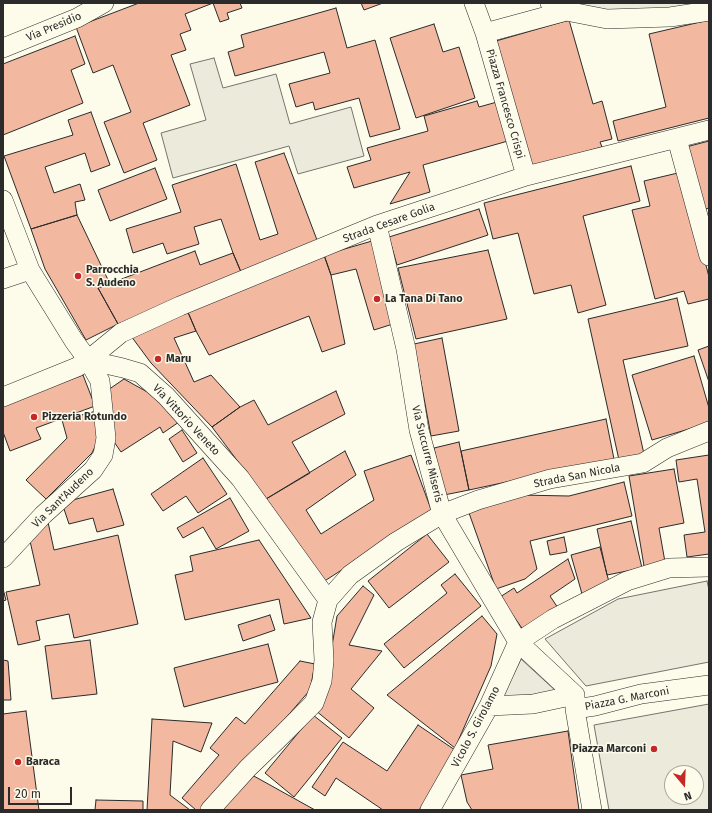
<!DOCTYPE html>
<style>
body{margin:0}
#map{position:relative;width:712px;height:813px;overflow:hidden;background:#fdfbea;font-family:"Fira Sans",sans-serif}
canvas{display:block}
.frame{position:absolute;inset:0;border:4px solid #2b2b2b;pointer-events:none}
.north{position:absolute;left:664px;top:765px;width:40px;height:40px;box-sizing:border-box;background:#fdfbea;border:1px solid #a9a89e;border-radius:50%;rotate:161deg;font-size:11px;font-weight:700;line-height:16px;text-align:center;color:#2b2b2b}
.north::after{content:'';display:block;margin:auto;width:14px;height:18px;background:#c62828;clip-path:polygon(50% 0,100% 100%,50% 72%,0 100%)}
.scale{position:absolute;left:8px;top:787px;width:64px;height:18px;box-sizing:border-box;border:2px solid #2b2b2b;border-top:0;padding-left:5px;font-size:12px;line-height:14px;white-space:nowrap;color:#2b2b2b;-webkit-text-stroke:3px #fdfbea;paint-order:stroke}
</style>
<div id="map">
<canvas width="712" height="813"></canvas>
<div class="frame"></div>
<div class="north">N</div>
<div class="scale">20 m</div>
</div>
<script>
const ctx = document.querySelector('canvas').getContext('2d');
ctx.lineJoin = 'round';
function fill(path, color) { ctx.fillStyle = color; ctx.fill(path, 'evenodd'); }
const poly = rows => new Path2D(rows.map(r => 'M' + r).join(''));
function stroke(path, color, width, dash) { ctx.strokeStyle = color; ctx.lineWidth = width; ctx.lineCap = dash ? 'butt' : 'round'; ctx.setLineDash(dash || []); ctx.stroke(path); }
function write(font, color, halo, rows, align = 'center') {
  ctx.font = font + ' "Fira Sans",sans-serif'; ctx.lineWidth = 3; ctx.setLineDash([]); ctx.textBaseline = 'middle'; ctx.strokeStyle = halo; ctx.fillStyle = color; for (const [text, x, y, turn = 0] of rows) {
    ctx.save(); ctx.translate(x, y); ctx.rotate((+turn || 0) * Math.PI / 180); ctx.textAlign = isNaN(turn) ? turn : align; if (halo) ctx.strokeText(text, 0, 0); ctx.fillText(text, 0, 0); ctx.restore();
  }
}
const green = poly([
 [214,58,223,88,276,74,290,124,351,107,364,156,298,174,289,146,173,178,161,133,206,120,190,64,214,58]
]);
fill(green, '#ecebdb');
stroke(green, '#74746e', 1);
const parking = poly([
 [550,3,709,3,670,17,550,3],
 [707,581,709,590,709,662,586,686,545,639,618,599,707,581],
 [521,659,557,692,502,698,521,659],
 [709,704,709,810,609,810,594,725,709,704],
 [672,773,696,773,696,797,672,797,672,773]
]);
fill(parking, '#eceadb');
stroke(parking, '#74746e', 1);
const building = poly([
 [139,3,240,3,242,8,227,13,229,19,220,22,213,3,185,14,191,30,180,34,186,50,171,55,190,105,143,123,157,160,124,173,104,122,131,112,113,65,93,73,76,27,139,3],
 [361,3,383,3,364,10,361,3],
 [336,8,347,48,375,40,400,129,370,137,359,98,315,110,313,102,296,107,289,84,330,73,324,52,235,76,228,52,244,47,241,35,336,8],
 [569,20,593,104,602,101,612,139,600,142,602,147,531,167,496,41,569,20],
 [709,20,709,118,618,141,613,121,666,107,649,34,709,20],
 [434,24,443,52,459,47,475,98,416,118,390,38,434,24],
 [75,36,85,64,71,70,83,103,3,135,3,64,75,36],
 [477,101,479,107,497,102,508,141,423,165,430,192,390,204,410,172,354,188,347,167,371,160,367,148,428,131,424,116,477,101],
 [91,112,110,165,91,172,85,153,45,167,54,193,80,184,85,200,75,202,77,215,31,229,4,156,73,135,68,120,91,112],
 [709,141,709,208,702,210,686,147,709,141],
 [284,153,317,240,241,272,233,253,221,219,194,227,199,244,167,254,163,243,133,253,126,229,181,212,172,185,236,164,260,240,278,234,255,162,284,153],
 [631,166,640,201,583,216,606,305,578,313,571,285,534,294,518,233,493,239,484,203,631,166],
 [155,168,167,199,110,221,98,190,155,168],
 [682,172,709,277,709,299,688,304,684,291,655,299,632,210,650,206,644,181,682,172],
 [479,209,488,235,397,265,389,237,479,209],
 [77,215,110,284,98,288,118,324,86,340,45,269,31,229,77,215],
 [372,241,396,323,374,330,356,269,331,275,324,255,372,241],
 [488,250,507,319,416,339,398,268,488,250],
 [195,251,200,265,233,253,241,272,118,324,98,288,195,251],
 [324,255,331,275,345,344,322,352,309,316,209,355,196,331,187,310,324,255],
 [677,298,688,346,623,360,644,454,619,460,588,319,677,298],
 [187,310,196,331,174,338,194,382,211,375,240,407,212,427,151,363,131,336,187,310],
 [442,338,459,431,431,436,414,344,442,338],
 [709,346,709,382,698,350,709,346],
 [694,356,709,408,709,423,652,440,632,375,694,356],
 [83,375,95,406,36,428,41,439,10,451,3,432,3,405,83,375],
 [124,379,167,403,179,422,163,433,160,427,121,452,110,436,105,392,124,379],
 [336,391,345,414,292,442,310,473,266,499,212,427,240,407,254,400,268,425,336,391],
 [93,412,100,436,92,453,46,499,26,480,67,438,62,420,93,412],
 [606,419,614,459,469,490,461,451,606,419],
 [182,430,197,453,183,462,169,439,182,430],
 [459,442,469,490,444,495,434,448,459,442],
 [345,451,356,475,306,510,321,534,374,500,364,471,411,455,432,512,323,582,266,499,345,451],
 [709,455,709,554,687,557,684,535,705,532,697,479,679,482,676,460,709,455],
 [203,458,227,494,198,513,186,496,163,511,151,494,203,458],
 [674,469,684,523,659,528,665,562,644,566,629,476,674,469],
 [624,482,632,516,530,541,537,569,525,579,496,589,469,513,519,495,569,496,624,482],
 [113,489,124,525,97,532,93,518,69,524,62,503,113,489],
 [230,498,249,531,216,549,203,527,183,538,177,528,230,498],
 [631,521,642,568,607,575,597,529,631,521],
 [48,522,54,550,118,535,138,624,74,638,69,614,36,621,40,640,18,645,6,592,40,585,30,541,48,522],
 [427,534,449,562,389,608,368,581,427,534],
 [564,537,567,552,550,555,547,541,564,537],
 [259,540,311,618,284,624,279,599,185,620,175,575,193,571,190,556,259,540],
 [600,547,610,586,582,594,571,555,600,547],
 [568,559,575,579,550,596,558,608,524,631,500,597,514,588,517,593,568,559],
 [455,574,481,606,404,668,384,644,447,593,441,585,455,574],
 [363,586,374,595,349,645,382,651,351,689,374,708,349,738,315,710,325,688,337,616,363,586],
 [3,589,6,600,3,601,3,589],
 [270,615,275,630,243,641,238,625,270,615],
 [482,616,497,634,491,666,455,748,387,695,482,616],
 [90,640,97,694,52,699,45,646,90,640],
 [268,644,278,682,184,707,174,668,268,644],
 [3,660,8,661,11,700,3,700,3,660],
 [300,661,315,664,310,690,206,810,196,810,182,798,219,755,210,748,236,717,245,724,300,661],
 [26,711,39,810,3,810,3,714,26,711],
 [313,715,342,738,294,797,265,773,313,715],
 [152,719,212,723,201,752,173,741,170,795,190,810,147,810,152,719],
 [418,725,458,752,419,810,383,810,336,778,325,796,312,787,343,742,387,771,418,725],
 [568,731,579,810,472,810,467,802,461,775,493,769,488,745,568,731],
 [252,775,315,810,219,810,252,775],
 [96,800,143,801,143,810,95,810,96,800]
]);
fill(building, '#f2b8a0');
stroke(building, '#2b2b2b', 1);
const minor = poly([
 [474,3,485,33,526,176],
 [550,3,566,11,607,19,670,17,709,11],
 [485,33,566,11],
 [3,48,77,18,104,3],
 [677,139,709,256],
 [3,200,30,270,74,341,88,360,100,381,106,438,103,455,93,470,43,515,3,558],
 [377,225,406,349,419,430,442,514,518,642,489,706,430,810],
 [3,279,30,270],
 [88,360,123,368,140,373,166,396,240,478,328,600],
 [3,397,77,367,88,360,121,333,180,306,377,225,526,176,709,130],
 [489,706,533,704,575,695],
 [575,709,575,695,518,642,553,619,627,581,669,568,709,567],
 [210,810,248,768,278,739,314,703,322,681,324,660,322,622,328,600,350,575,396,542,442,514,478,500,550,479,643,463,667,448,709,431],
 [592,810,575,709,595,706,641,694,709,685]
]);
stroke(minor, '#2b2b2b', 20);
stroke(minor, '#fdfbea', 19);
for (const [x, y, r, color] of [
 [78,276,4,"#c62828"],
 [377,299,4,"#c62828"],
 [158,359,4,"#c62828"],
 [34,417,4,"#c62828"],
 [654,749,4,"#c62828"],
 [18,762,4,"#c62828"]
]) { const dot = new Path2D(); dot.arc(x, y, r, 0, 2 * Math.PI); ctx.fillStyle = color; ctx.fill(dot); stroke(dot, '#fdfbea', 1.5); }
write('11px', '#2b2b2b', '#fdfbea', [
 ["Via Presidio",54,27,-23],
 ["Piazza Francesco Crispi",505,104,74],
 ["Strada Cesare Golia",389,223,-20],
 ["Via Vittorio Veneto",186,420,47],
 ["Via Succurre Miseris",427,454,76],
 ["Strada San Nicola",577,476,-11],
 ["Via Sant'Audeno",63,498,-44],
 ["Piazza G. Marconi",627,699,-11],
 ["Vicolo S. Girolamo",476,727,-62]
]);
write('bold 11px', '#2b2b2b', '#fdfbea', [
 ["Parrocchia",86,270],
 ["S. Audeno",86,283],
 ["La Tana Di Tano",385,299],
 ["Maru",166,359],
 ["Pizzeria Rotundo",42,417],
 ["Piazza Marconi",646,749,"right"],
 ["Baraca",26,762]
], 'left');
</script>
